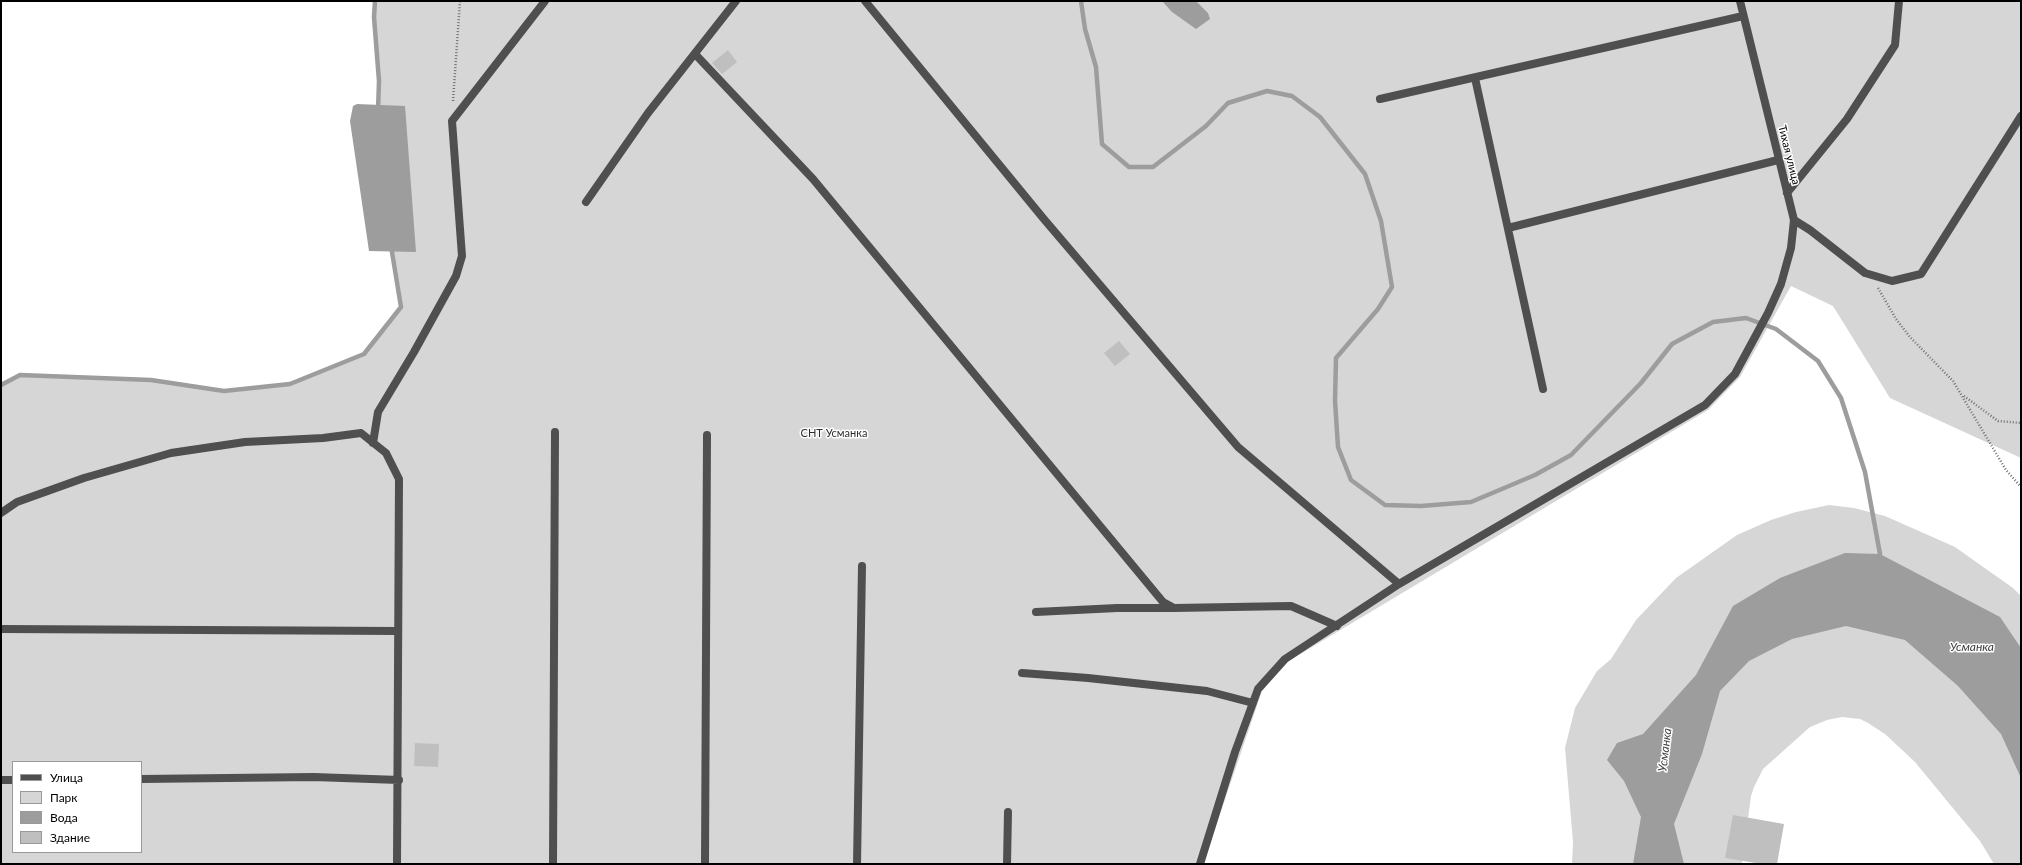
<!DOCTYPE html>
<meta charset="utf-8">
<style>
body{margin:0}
#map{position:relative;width:2022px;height:865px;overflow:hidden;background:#fff;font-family:Lato,sans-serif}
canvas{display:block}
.frame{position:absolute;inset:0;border:2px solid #000;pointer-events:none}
.legend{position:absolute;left:12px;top:761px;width:130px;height:92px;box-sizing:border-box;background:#fff;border:1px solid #999;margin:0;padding:5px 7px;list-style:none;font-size:12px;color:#000}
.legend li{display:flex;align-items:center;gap:8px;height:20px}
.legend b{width:20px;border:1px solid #999}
</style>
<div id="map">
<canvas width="2022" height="865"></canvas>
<div class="frame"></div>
<ul class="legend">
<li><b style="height:5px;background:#4f4f4f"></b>Улица</li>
<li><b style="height:11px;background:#d6d6d6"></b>Парк</li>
<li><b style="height:11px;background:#9d9d9d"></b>Вода</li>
<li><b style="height:11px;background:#bfbfbf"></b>Здание</li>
</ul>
</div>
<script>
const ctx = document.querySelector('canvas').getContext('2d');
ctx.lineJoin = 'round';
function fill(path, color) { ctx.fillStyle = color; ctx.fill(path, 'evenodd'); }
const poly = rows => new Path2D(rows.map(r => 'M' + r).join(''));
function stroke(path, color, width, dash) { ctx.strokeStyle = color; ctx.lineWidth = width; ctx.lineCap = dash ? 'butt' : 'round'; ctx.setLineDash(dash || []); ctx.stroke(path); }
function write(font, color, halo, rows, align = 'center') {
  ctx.font = font + ' Lato,sans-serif'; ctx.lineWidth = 3; ctx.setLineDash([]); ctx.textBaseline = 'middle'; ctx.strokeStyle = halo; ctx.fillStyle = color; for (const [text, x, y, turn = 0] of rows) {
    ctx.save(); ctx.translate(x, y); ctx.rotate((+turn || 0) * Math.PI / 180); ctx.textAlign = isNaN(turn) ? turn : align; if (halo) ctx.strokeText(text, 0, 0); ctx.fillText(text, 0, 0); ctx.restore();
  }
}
fill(poly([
 [375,1,2021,1,2021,458,1890,398,1833,306,1791,286,1740,377,1708,410,1287,662,1262,691,1205,858,1205,864,1,864,1,385,20,375,151,380,224,391,290,384,364,354,401,306,386,214,378,113,379,80,374,17],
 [13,762,141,762,141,852,13,852],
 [1829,505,1854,508,1885,516,1955,547,2013,588,2021,596,2021,864,1994,864,1980,841,1915,762,1885,734,1868,723,1860,719,1842,717,1827,720,1810,727,1763,769,1754,787,1751,796,1742,864,1572,864,1573,842,1565,748,1575,708,1597,671,1611,659,1636,620,1676,578,1737,535,1771,520,1796,512]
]), '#d6d6d6');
fill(poly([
 [1162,1,1196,1,1208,13,1210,19,1196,29,1172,12],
 [357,104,405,106,416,252,369,251,350,121,353,106],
 [1845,553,1880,554,2000,617,2021,648,2021,778,2001,734,1958,686,1905,640,1846,626,1792,639,1749,661,1720,691,1702,754,1674,824,1684,864,1633,864,1641,817,1624,781,1607,760,1617,743,1643,734,1696,675,1733,606,1780,578]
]), '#9d9d9d');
stroke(poly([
 [375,1,374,17,379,81,378,111],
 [1081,1,1085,29,1096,67,1102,144,1129,167,1153,167,1206,126,1228,103,1267,91,1292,96,1320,117,1365,174,1381,221,1392,287,1378,309,1336,358,1335,401,1338,447,1351,480,1385,505,1421,506,1471,502,1535,475,1571,455,1641,383,1672,344,1713,322,1746,318,1776,329,1818,361,1841,398,1865,472,1880,554],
 [1,385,20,375,151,380,224,391,290,384,364,354,401,307,391,246]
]), '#9d9d9d', 4.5);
fill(poly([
 [728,50,737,62,722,74,712,63],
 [1119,341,1130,354,1115,366,1104,353],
 [415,743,439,744,438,767,414,766],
 [1733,815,1784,824,1777,864,1762,864,1725,858]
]), '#bfbfbf');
stroke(poly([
 [453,101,460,1],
 [1878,288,1896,319,1910,337,1953,381,2006,470,2021,487],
 [1964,396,1998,421,2021,423]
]), '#717171', 2.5, [1, 2]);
stroke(poly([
 [865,1,1043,218,1238,447,1399,584],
 [695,54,813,179,1163,602,1174,608,1291,606,1337,626],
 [1475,78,1543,389],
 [1380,99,1743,16],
 [1787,193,1847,119,1895,45,1899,1],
 [586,202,648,113,736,1],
 [1794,220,1810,230,1865,273,1892,281,1921,274,2021,116],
 [1508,228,1778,160],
 [373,443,378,412,414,352,456,276,462,256,452,121,545,1],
 [1,513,17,502,84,478,171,453,245,442,323,438,361,433,386,453,399,479,397,864],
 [1036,612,1117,608,1173,608],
 [1,629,398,631],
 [1022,673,1088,678,1207,691,1253,703],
 [141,779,314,777,399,780],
 [1,780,13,780],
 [553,864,555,432],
 [705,864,707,435],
 [857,864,862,566],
 [1007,864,1008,812],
 [1200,864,1235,752,1258,689,1285,659,1399,584,1705,405,1735,374,1768,313,1781,284,1791,248,1794,220,1740,1]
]), '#4f4f4f', 8);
write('11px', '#000', '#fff', [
 ["Тихая улица",1789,155,76]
]);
write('11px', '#2d2d2d', '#fff', [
 ["СНТ Усманка",834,433]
]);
write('italic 12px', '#3e3e3e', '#fff', [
 ["Усманка",1972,647],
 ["Усманка",1665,750,-83]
]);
</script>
